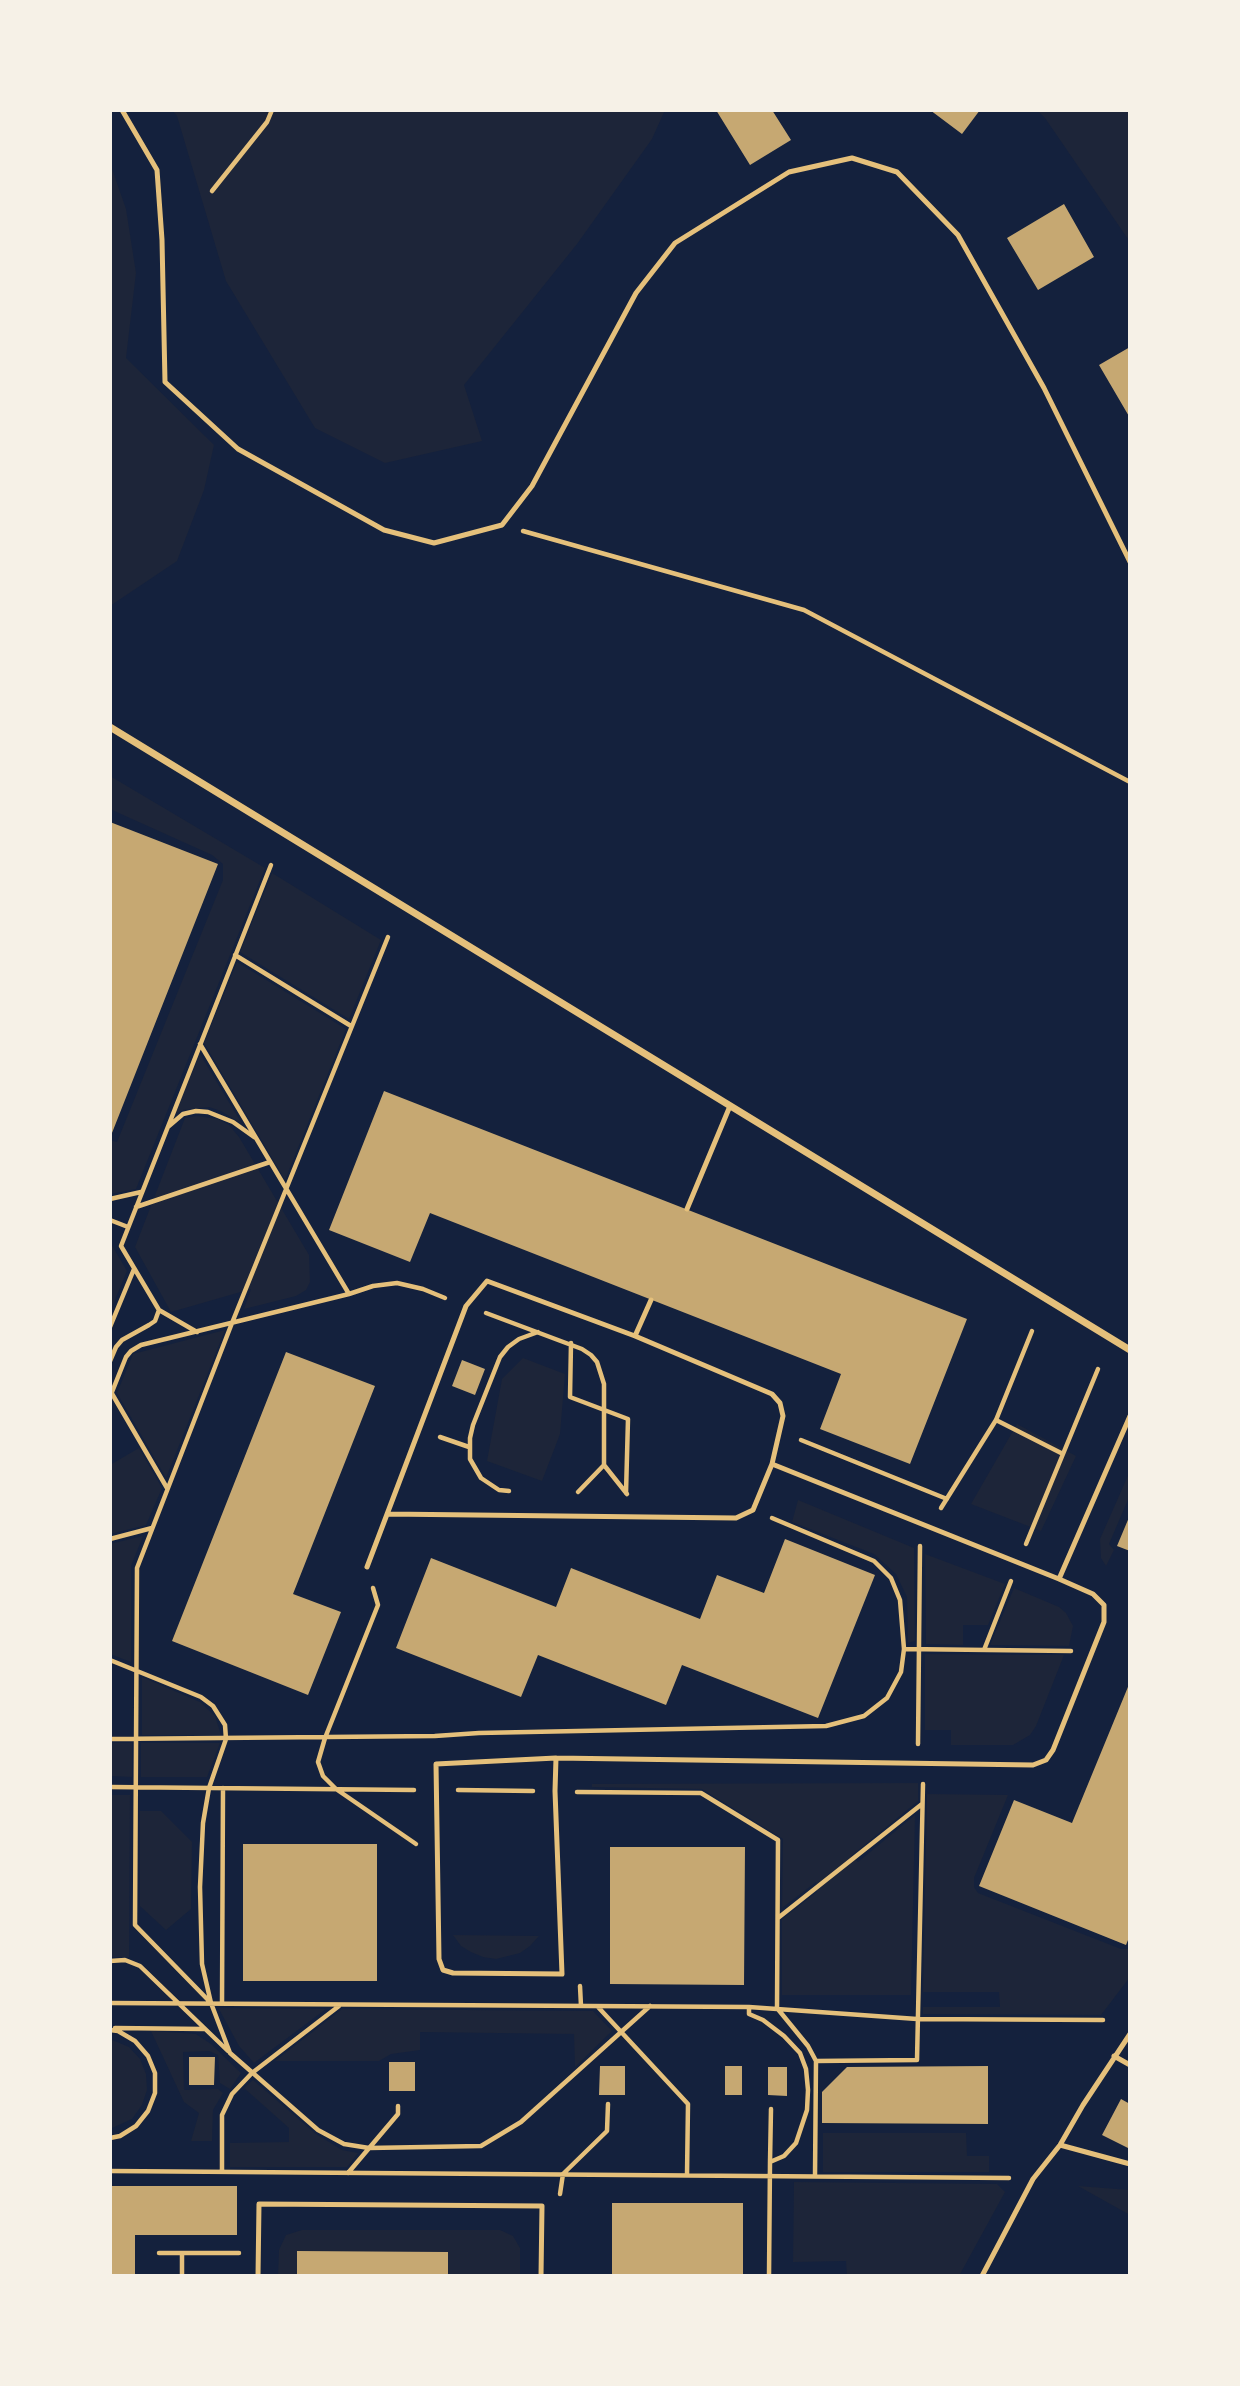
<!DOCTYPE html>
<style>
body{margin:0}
#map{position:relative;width:1240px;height:2386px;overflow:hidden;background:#14213d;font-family:Overpass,sans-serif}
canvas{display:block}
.frame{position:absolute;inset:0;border:112px solid #f6f1e7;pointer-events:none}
</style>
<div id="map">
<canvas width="1240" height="2386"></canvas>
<div class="frame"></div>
</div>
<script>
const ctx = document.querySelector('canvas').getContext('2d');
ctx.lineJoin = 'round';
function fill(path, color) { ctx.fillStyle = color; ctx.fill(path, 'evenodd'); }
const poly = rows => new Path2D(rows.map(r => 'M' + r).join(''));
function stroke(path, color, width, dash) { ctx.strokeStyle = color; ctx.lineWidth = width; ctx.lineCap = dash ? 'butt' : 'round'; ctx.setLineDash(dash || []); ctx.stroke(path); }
fill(poly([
 [172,110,665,110,652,139,577,244,464,385,482,441,385,463,315,428,226,281,177,116],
 [1037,110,1130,110,1130,242,1045,118],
 [110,163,126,209,136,273,126,358,214,445,204,490,177,561,110,606],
 [110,776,265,868,136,1189,110,1194,110,1140,117,1142,223,880,223,864,212,855,110,809],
 [272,873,381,940,349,1019,240,952],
 [237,962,346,1029,285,1180,204,1043],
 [200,1054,242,1124,221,1111,209,1107,183,1110,175,1114],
 [197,1116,218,1119,229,1125,239,1137,309,1255,310,1282,306,1290,296,1296,244,1309,251,1289,171,1312,135,1247,185,1118],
 [110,1242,127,1271,110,1312],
 [225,1330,166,1478,117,1393,133,1354],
 [523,1358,565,1374,560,1434,542,1481,487,1461,502,1379],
 [1017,1424,1076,1456,1041,1531,971,1504],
 [139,1448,162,1488,146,1525,110,1534,110,1465],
 [1130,1471,1130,1495,1109,1544,1114,1550,1106,1566,1101,1558,1100,1539],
 [798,1500,914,1548,915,1641,908,1643,907,1597,896,1574,874,1554,792,1522],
 [143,1536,131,1566,131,1662,110,1654,110,1544],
 [925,1554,1005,1584,988,1625,963,1625,963,1645,926,1644],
 [1014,1588,1059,1607,1066,1613,1073,1626,1069,1646,990,1645],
 [925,1654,1038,1655,1064,1655,1036,1726,1030,1735,1013,1745,951,1745,951,1730,925,1730],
 [142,1677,200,1702,215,1716,221,1735,142,1735],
 [110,1743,132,1743,132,1777,110,1776],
 [141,1743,220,1743,207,1777,141,1777],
 [918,1783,918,1801,851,1856,858,1862,915,1815,911,1995,782,1995,782,1919,817,1892,816,1882,782,1908,783,1839,702,1789,592,1787,592,1784],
 [927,1794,1008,1795,974,1878,974,1887,978,1893,1121,1949,1130,1949,1130,1977,1101,2015,923,2014,923,2007,1000,2007,999,1992,923,1992],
 [110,1795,130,1795,129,1957,110,1957],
 [140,1811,161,1811,192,1842,191,1909,166,1930,140,1906],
 [453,1935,539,1936,530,1946,520,1953,496,1959,483,1957,471,1952,461,1946],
 [219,2009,219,2008,326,2009,254,2063,239,2046],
 [342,2009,593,2011,612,2031,575,2067,574,2034,420,2032,420,2050,391,2054,379,2061,275,2061],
 [151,2031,196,2034,211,2044,241,2073,230,2089,220,2083,218,2055,209,2051,183,2052,184,2090,218,2089,223,2093,213,2110,212,2141,191,2141,199,2113,184,2102],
 [110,2039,129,2047,140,2059,146,2074,147,2090,142,2105,132,2119,110,2129],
 [253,2080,316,2134,342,2150,358,2153,347,2167,230,2167,230,2143,289,2142,289,2128,244,2088],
 [823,2133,966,2133,967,2156,989,2156,989,2172,823,2172],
 [794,2182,997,2184,1005,2192,959,2276,847,2276,846,2261,793,2262],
 [1078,2186,1130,2190,1130,2215],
 [302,2230,500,2230,513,2236,520,2248,520,2276,448,2276,447,2252,298,2251,297,2276,278,2276,279,2250,286,2235]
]), '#1d2539');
fill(poly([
 [716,110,772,110,791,140,750,165],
 [930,110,980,110,962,134],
 [1064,204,1094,257,1038,290,1007,238],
 [1130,347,1130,418,1099,365],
 [110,822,218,864,110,1138],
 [384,1091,967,1319,910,1464,820,1429,841,1374,430,1213,410,1262,329,1230],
 [286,1352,375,1386,293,1594,341,1612,308,1695,172,1641],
 [462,1360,485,1369,475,1395,452,1386],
 [1130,1515,1130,1551,1117,1546],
 [785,1539,875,1575,818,1718,682,1665,666,1705,538,1655,521,1697,396,1648,431,1558,556,1607,571,1568,700,1619,717,1575,764,1593],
 [1130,1682,1130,1935,1126,1945,979,1886,1014,1800,1072,1823],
 [243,1844,377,1844,377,1981,243,1981],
 [610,1847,745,1847,744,1985,610,1984],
 [189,2057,215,2057,214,2085,189,2085],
 [389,2062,415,2062,415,2091,389,2091],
 [600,2066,625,2066,625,2095,599,2095],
 [725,2066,742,2066,742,2095,725,2095],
 [988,2066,988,2124,822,2123,822,2092,847,2067],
 [768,2067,787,2067,787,2096,768,2095],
 [1121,2099,1130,2104,1130,2149,1102,2135],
 [110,2186,237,2186,237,2235,135,2235,135,2276,110,2276],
 [612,2203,743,2203,743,2276,612,2276],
 [297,2251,448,2252,448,2276,297,2276]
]), '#c6a872');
stroke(poly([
 [212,191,267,122,272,110],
 [523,531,804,610,1130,782],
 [235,955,351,1026],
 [200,1044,349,1294],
 [169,1126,183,1114,196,1111,208,1112,233,1122,254,1137],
 [110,1199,141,1192],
 [136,1207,270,1162],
 [110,1220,128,1227],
 [486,1313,582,1349,591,1355,597,1362,604,1384,604,1465,627,1494],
 [110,1327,134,1269],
 [197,1332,159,1310,121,1246,271,865],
 [571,1343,570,1397,628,1419,626,1493],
 [110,1361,116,1347,122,1340,149,1325,155,1321,159,1310],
 [111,1392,167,1488],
 [110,1397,126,1357,131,1351,141,1345,349,1294,373,1286,397,1283,423,1289,445,1298],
 [996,1420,1063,1454,1098,1369],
 [440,1437,469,1447],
 [801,1440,947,1499],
 [509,1491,499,1490,481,1478,470,1459,470,1438,473,1425,500,1357,508,1347,519,1339,538,1332],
 [578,1492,604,1465],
 [941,1508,996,1420,1032,1331],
 [110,1539,152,1528],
 [1026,1544,1063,1454],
 [373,1588,378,1605,325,1738,318,1762,323,1776,336,1789,416,1844],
 [904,1649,1071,1651],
 [984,1650,1011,1581],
 [110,1660,201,1697,213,1706,225,1725,226,1739,209,1788,203,1823,200,1887,202,1964,211,2003,230,2053,318,2130,344,2144,369,2148,481,2146,521,2122,650,2006],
 [435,1736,479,1733,826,1726,864,1716,887,1698,901,1672,904,1649,900,1600,891,1578,874,1561,772,1518],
 [110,1739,435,1736],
 [918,1744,920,1546],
 [110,1787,414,1790],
 [458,1790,533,1791],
 [577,1792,701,1793,778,1840,777,2008,808,2046,816,2061,815,2176],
 [778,1918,922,1804],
 [110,1961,125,1960,140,1966,228,2051],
 [580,1986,581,2006],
 [110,2003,749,2007,917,2019,1103,2020],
 [211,2003,135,1925,137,1568,232,1323,388,937],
 [222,2003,223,1788],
 [598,2007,688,2104,687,2175],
 [749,2007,749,2014,763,2020,784,2036,800,2053,806,2069,808,2090,807,2110,796,2143,784,2156,770,2162,769,2276],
 [115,2028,204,2029],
 [110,2030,118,2031,135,2041,148,2056,155,2073,155,2093,148,2111,136,2126,120,2136,110,2138],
 [816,2061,917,2060,923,1784],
 [770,2162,771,2109],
 [110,2171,1009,2178],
 [222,2171,222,2115,232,2094,252,2073,339,2006],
 [348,2173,398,2114,398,2106],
 [560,2194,563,2174,607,2131,608,2104],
 [159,2253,239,2253],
 [182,2276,182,2253]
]), '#e5c07b', 4.5);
stroke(poly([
 [122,110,157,170,162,240,165,382,238,449,384,530,434,543,502,525,532,486,636,293,675,243,789,172,852,158,897,172,958,235,1044,388,1130,562],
 [687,1209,730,1106],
 [635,1336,651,1300],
 [772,1464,1059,1579],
 [367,1567,466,1306,487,1281,635,1336,772,1394,780,1403,783,1416,772,1464,753,1510,736,1518,387,1514],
 [556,1758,555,1791,562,1974,453,1973,443,1970,439,1959,436,1764,556,1758,1033,1765,1046,1760,1053,1750,1104,1622,1104,1605,1093,1594,1059,1579,1130,1416],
 [1114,2056,1130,2065],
 [1060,2145,1130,2164],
 [258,2276,259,2204,542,2206,541,2276],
 [982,2276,1033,2179,1060,2145,1083,2105,1130,2034]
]), '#e5c07b', 5);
stroke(poly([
 [110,727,1130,1350]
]), '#e5c07b', 7);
</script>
